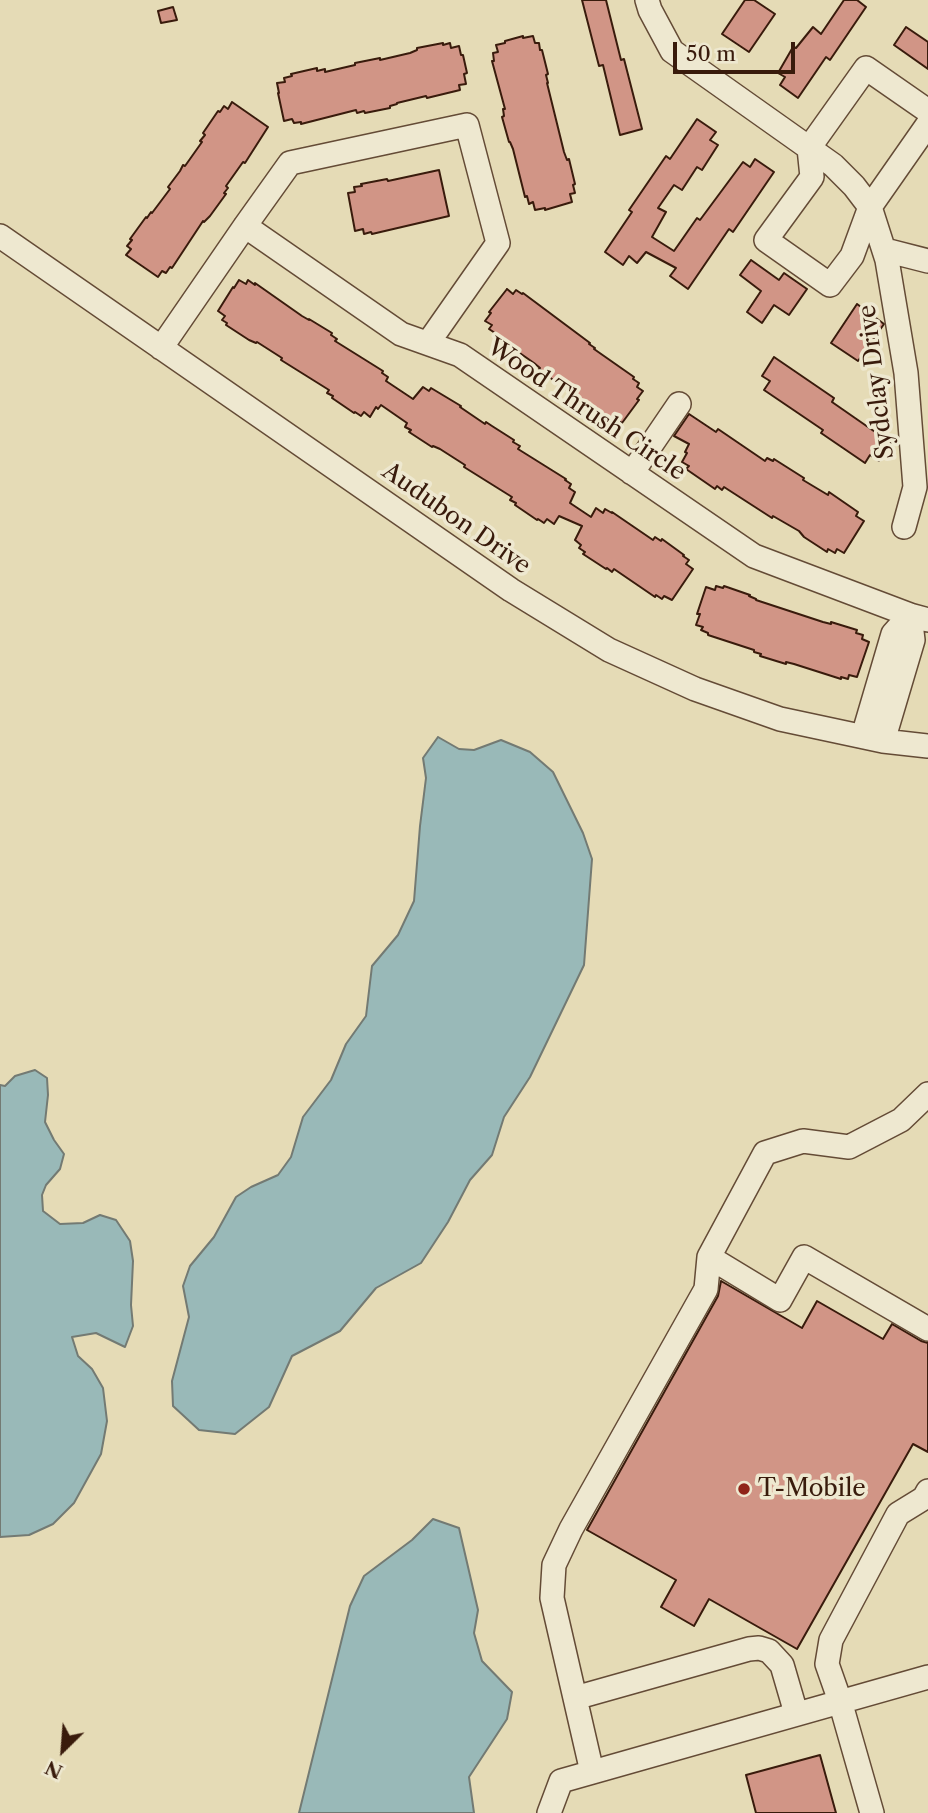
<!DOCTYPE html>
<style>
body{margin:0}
#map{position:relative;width:928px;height:1813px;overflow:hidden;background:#e5dbb6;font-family:"Libre Caslon Text",serif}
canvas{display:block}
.north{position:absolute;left:28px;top:1715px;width:70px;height:70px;-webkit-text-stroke:5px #eee8d0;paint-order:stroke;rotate:205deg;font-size:19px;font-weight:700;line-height:28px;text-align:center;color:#391b0c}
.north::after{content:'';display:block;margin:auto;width:24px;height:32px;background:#391b0c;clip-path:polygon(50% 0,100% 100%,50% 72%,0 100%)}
.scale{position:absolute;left:673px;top:42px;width:122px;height:32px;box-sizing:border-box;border:4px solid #391b0c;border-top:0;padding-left:9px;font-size:21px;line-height:24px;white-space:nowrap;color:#391b0c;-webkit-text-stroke:5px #eee8d0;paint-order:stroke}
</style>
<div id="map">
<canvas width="928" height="1813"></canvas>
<div class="north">N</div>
<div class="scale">50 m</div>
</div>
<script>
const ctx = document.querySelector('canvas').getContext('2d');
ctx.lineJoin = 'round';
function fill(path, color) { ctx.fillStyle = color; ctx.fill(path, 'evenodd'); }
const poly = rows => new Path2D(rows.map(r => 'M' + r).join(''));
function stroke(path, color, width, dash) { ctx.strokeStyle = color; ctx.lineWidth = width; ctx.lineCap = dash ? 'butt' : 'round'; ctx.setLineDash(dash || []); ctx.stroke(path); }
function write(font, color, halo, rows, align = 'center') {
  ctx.font = font + ' "Libre Caslon Text",serif'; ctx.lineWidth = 7; ctx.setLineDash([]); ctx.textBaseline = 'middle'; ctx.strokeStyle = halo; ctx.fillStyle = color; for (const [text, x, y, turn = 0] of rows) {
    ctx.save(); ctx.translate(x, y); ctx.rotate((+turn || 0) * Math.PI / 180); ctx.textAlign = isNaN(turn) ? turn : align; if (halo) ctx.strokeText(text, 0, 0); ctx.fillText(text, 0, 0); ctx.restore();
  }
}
const water = poly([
 [438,737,459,749,474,750,501,740,530,752,553,772,583,833,592,859,584,965,530,1077,504,1117,492,1155,470,1180,448,1222,421,1263,376,1288,340,1331,292,1356,269,1407,235,1434,199,1430,173,1406,172,1381,189,1317,183,1286,190,1266,214,1237,236,1197,251,1187,278,1175,291,1157,303,1117,331,1080,346,1044,366,1016,372,966,398,935,414,901,420,826,426,778,423,758,438,737],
 [35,1070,47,1078,48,1095,45,1122,54,1140,64,1154,60,1169,46,1185,42,1195,43,1211,60,1224,83,1223,100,1215,116,1220,130,1241,133,1261,131,1305,133,1326,125,1347,96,1333,72,1337,78,1356,92,1369,103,1388,107,1421,101,1454,74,1503,53,1524,29,1535,0,1537,0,1085,5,1086,15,1076,35,1070],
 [433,1519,459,1528,478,1610,474,1633,482,1661,512,1692,507,1719,469,1777,474,1813,299,1813,350,1606,364,1576,412,1540,433,1519]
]);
fill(water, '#99b9b8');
stroke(water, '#737a73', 2);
const building = poly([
 [582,0,606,0,621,60,624,59,642,129,620,135,603,65,599,66,582,0],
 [745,0,754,0,775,14,749,52,722,34,745,0],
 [844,0,857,0,866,7,830,60,826,57,798,98,780,85,785,77,778,73,793,47,796,48,813,27,821,34,844,0],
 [173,7,177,20,161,23,158,11,173,7],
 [906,27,928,42,928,69,894,45,906,27],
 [523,36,523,38,533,36,535,43,539,43,540,50,542,50,548,74,546,75,548,83,547,83,564,152,567,160,569,159,575,184,573,185,575,193,570,194,572,202,545,210,545,208,535,210,533,202,529,204,527,196,525,197,513,149,510,142,509,142,502,117,504,116,503,109,505,109,492,61,494,61,493,53,498,52,496,45,505,43,505,41,523,36],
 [443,43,443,45,450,43,451,48,459,46,461,55,463,55,467,73,464,74,466,84,459,85,460,90,427,98,426,96,397,103,397,104,390,106,390,108,365,113,364,111,357,113,356,110,301,124,301,122,294,123,292,119,284,121,278,93,279,93,277,83,285,82,284,78,292,76,291,74,317,68,317,71,325,69,325,72,355,65,355,63,380,58,380,60,410,53,417,50,417,48,443,43],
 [232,102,268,127,245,163,243,162,226,186,228,188,224,193,226,194,210,216,204,222,203,221,172,268,170,267,166,273,162,271,158,277,126,255,131,249,127,246,132,240,130,239,146,217,147,218,151,212,152,213,170,189,168,187,180,171,183,165,185,166,202,142,200,141,205,135,203,133,218,111,220,112,224,106,228,109,232,102],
 [697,119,716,132,710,140,718,145,702,170,697,167,682,190,674,185,658,208,666,212,652,237,674,251,697,218,700,220,743,162,750,167,755,159,774,172,733,232,729,229,688,289,670,276,676,268,646,252,637,263,629,256,623,265,605,252,632,212,629,210,666,156,670,159,697,119],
 [439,170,449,216,372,234,371,232,364,234,363,229,355,231,348,193,355,192,354,187,362,186,361,184,387,179,388,181,439,170],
 [751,260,779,280,784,273,807,289,789,315,774,305,762,323,747,312,761,291,740,275,751,260],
 [239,280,246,284,248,280,255,285,255,283,302,316,309,320,309,319,332,333,331,335,337,339,335,341,383,371,382,373,388,377,386,381,413,399,423,387,429,391,431,388,461,406,460,407,485,424,486,422,492,426,514,440,513,442,520,446,518,449,566,479,565,480,571,484,569,488,575,492,570,503,591,517,596,508,603,513,605,509,612,513,612,512,653,540,655,537,661,541,662,539,684,555,683,556,689,560,686,564,693,569,672,600,664,596,662,599,656,595,655,597,614,569,612,572,607,568,606,569,583,554,585,552,579,548,581,545,575,540,582,526,559,516,554,524,547,519,544,523,538,519,537,520,515,505,516,503,510,500,512,497,464,467,465,465,440,449,433,446,432,447,409,432,411,430,405,427,407,423,381,405,378,409,376,407,370,417,364,412,361,416,355,412,354,413,332,398,333,396,327,393,329,390,281,360,282,358,257,342,256,343,249,340,226,325,227,323,222,320,225,316,218,311,233,287,234,288,239,280],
 [507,289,513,294,516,290,522,294,523,293,590,343,589,344,595,348,594,349,634,377,633,379,639,383,637,387,643,391,637,399,639,400,622,423,615,418,612,422,606,418,605,420,539,369,540,368,534,363,494,335,495,333,489,329,492,325,485,321,491,313,489,312,507,289],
 [857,304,884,324,858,361,831,343,857,304],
 [774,357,834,398,832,402,891,443,879,461,870,455,865,463,821,433,823,430,764,390,770,381,762,376,774,357],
 [689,414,716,432,718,429,765,461,767,458,773,461,774,459,804,478,803,480,828,495,829,492,858,512,856,516,864,521,844,553,837,549,835,553,828,549,827,552,804,537,799,531,773,516,772,518,724,487,722,490,717,486,715,489,686,469,689,466,682,462,687,453,685,452,689,444,674,436,689,414],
 [716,586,723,588,724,586,750,595,749,596,756,599,756,600,823,622,831,624,831,622,857,630,856,633,863,635,862,639,869,642,857,677,849,675,848,679,841,677,841,679,794,664,786,662,786,664,760,656,761,654,754,652,754,650,708,635,708,633,701,630,703,627,696,625,700,614,697,614,706,587,715,590,716,586],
 [721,1281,802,1328,817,1301,883,1339,892,1324,921,1341,928,1343,928,1452,913,1444,797,1649,709,1599,694,1626,661,1607,676,1580,587,1530,718,1296,721,1281],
 [820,1755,836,1813,756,1813,746,1775,820,1755]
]);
fill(building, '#d19586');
stroke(building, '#391b0c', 2);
const minor = poly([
 [647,0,650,10,672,51,833,165,854,186,870,207,887,260,906,373,915,487,904,527],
 [928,111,866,68,809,148,812,177,766,240,830,285,852,256,870,207,928,124],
 [245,226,401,334,460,355,754,556,910,615,928,620],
 [0,236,511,590,609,650,695,689,780,719,883,741,928,746],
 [885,250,928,261],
 [161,348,245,226,290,163,467,125,498,243,428,343],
 [632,473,679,404],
 [863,736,893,634,910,615],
 [883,741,913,640,910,615],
 [928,1094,901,1120,849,1147,803,1141,765,1153,709,1257,780,1300,804,1257,928,1329],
 [575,1698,749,1649,759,1648,769,1651,782,1665,796,1713],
 [592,1772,552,1598,554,1565,571,1529,706,1289,709,1257],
 [549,1813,561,1781,928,1677],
 [872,1813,840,1701,827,1664,831,1640,898,1514,924,1498,928,1491]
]);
stroke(minor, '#644b36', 26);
stroke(minor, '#eee8d0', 23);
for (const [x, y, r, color] of [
 [744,1489,7,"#8f2418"]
]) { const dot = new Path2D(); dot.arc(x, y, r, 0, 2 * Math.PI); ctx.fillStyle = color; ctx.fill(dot); stroke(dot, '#eee8d0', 2.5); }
write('24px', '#391b0c', '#eee8d0', [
 ["Sydclay Drive",877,382,-97],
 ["Wood Thrush Circle",586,410,34],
 ["Audubon Drive",456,519,35]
]);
write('24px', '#391b0c', '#eee8d0', [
 ["T-Mobile",758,1489]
], 'left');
</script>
